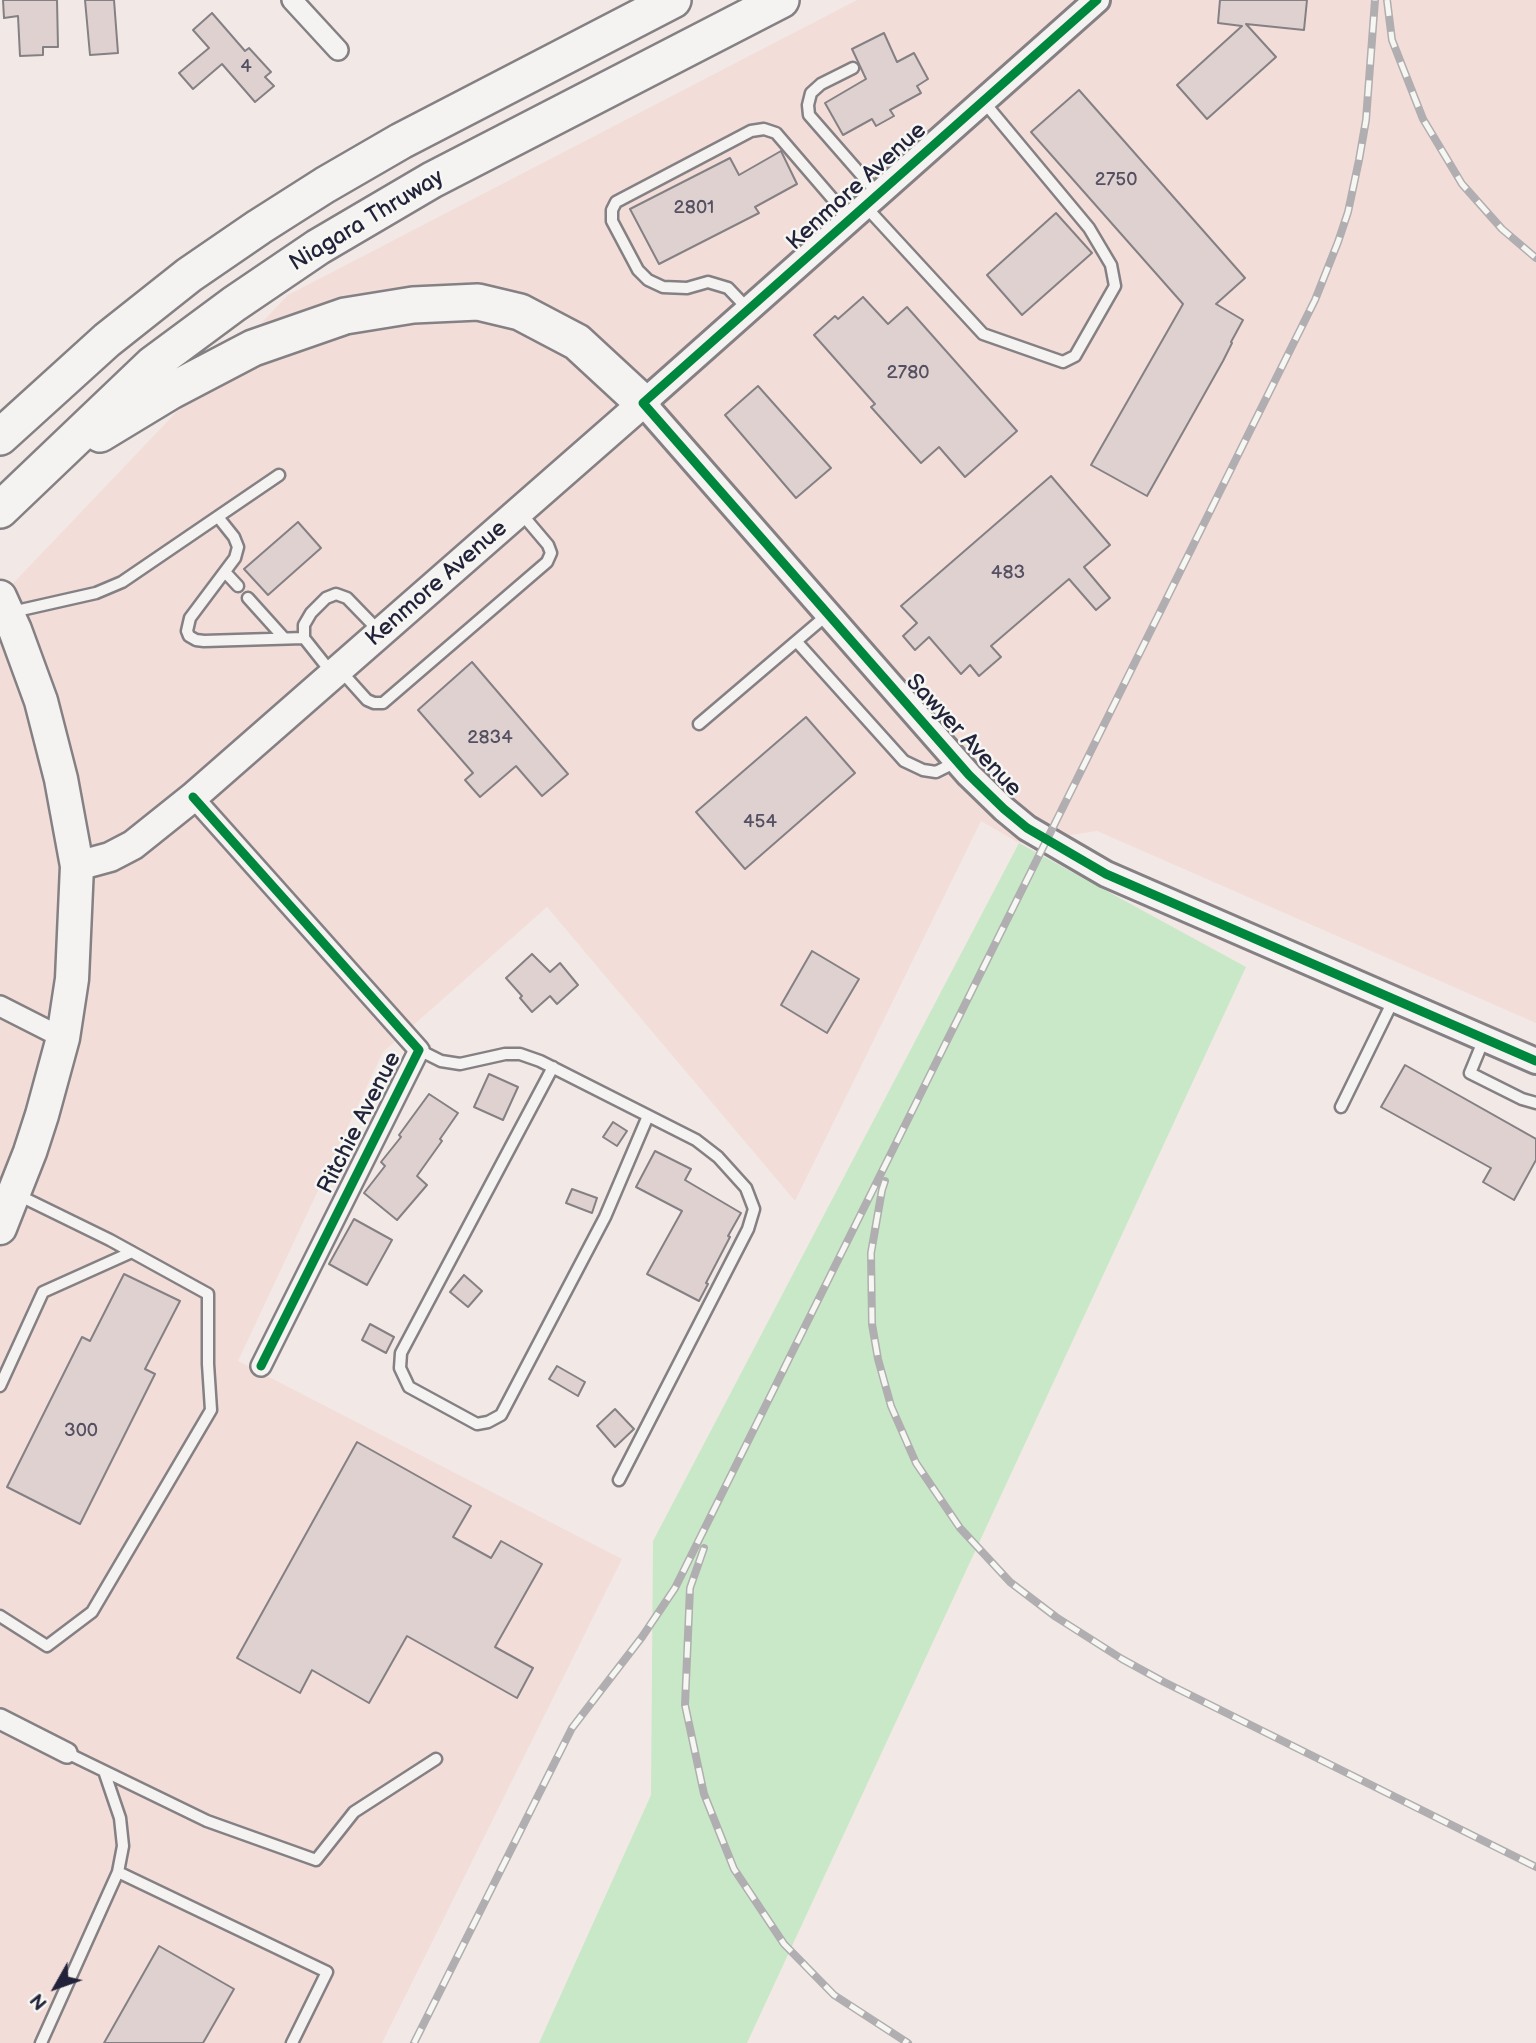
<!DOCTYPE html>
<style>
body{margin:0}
#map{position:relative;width:1536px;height:2043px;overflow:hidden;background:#f2e9e6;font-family:"Balsamiq Sans",sans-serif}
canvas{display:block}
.north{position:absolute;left:21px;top:1952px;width:70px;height:70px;-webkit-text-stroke:5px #f6f6f2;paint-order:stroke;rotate:230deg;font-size:19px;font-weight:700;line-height:28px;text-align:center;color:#22223b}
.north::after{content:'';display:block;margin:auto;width:24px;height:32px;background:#22223b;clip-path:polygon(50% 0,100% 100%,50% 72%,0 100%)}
</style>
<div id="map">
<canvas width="1536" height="2043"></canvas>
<div class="north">N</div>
</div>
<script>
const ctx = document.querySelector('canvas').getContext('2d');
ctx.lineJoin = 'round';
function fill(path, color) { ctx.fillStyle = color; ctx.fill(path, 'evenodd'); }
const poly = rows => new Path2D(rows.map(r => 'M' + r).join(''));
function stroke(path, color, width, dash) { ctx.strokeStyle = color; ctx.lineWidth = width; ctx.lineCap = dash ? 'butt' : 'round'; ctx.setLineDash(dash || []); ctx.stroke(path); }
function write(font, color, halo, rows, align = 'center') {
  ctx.font = font + ' "Balsamiq Sans",sans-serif'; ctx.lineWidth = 5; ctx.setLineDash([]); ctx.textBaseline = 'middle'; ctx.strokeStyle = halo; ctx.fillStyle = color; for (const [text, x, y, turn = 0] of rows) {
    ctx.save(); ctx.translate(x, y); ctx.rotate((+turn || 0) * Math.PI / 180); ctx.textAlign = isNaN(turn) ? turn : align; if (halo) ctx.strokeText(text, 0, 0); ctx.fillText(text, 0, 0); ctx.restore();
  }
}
fill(poly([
 [857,0,1536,0,1536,1023,1097,831,1019,843,981,821,795,1201,547,907,383,1052,238,1361,622,1559,382,2043,0,2043,0,597,288,295]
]), '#f2ddd9');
fill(poly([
 [1019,843,1246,967,747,2043,539,2043,651,1795,653,1541]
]), '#c9e8c8');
const building = poly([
 [3,0,57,0,58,47,43,47,43,55,20,56,18,16,4,18,3,0],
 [85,0,114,0,118,53,90,55,85,0],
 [1220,0,1307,0,1304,30,1246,24,1276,57,1207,119,1177,85,1242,26,1218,23,1220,0],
 [212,13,245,51,249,48,271,72,265,77,274,86,255,102,222,64,193,89,179,73,209,48,193,30,212,13],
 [884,33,897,62,914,53,928,79,917,86,921,93,890,110,894,116,876,126,872,119,843,135,825,103,866,79,852,49,884,33],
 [1079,90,1245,278,1216,304,1243,320,1231,342,1232,343,1223,361,1147,496,1091,465,1183,304,1031,132,1079,90],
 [781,151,797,184,755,207,759,213,659,264,630,209,730,158,739,175,781,151],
 [1056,213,1092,253,1022,315,987,275,1056,213],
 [863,297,888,324,907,307,1017,431,965,477,939,447,921,463,871,407,875,404,814,335,835,316,838,319,863,297],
 [758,386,831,468,796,498,725,415,758,386],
 [1051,476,1110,545,1084,567,1110,598,1096,610,1069,579,991,646,1001,657,979,676,970,665,961,674,929,637,915,650,903,636,917,623,901,606,1051,476],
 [298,522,321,548,268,595,244,569,298,522],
 [472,662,568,774,542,796,516,766,480,797,465,780,473,773,418,710,472,662],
 [806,717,855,773,745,869,696,812,806,717],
 [812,951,859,979,827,1033,781,1005,812,951],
 [532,954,550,972,560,963,578,985,557,1004,550,996,532,1012,520,998,522,996,506,978,532,954],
 [1405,1065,1536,1139,1536,1160,1514,1200,1483,1182,1491,1168,1381,1107,1405,1065],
 [489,1074,518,1087,503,1120,474,1107,489,1074],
 [429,1094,458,1113,440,1139,442,1141,417,1176,427,1185,397,1220,364,1193,385,1166,381,1162,401,1137,399,1135,429,1094],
 [613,1122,627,1131,617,1146,603,1137,613,1122],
 [655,1151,691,1169,685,1180,741,1213,728,1236,730,1237,706,1283,708,1284,699,1301,647,1274,682,1211,636,1187,655,1151],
 [572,1189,597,1198,592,1213,566,1203,572,1189],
 [354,1219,392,1240,367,1285,329,1264,354,1219],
 [124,1274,180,1301,145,1369,155,1374,80,1524,7,1487,82,1337,90,1341,124,1274],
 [464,1275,482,1291,468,1307,450,1292,464,1275],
 [370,1324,394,1337,386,1353,362,1340,370,1324],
 [557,1366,585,1382,578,1396,549,1379,557,1366],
 [615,1409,634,1429,615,1447,597,1426,615,1409],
 [357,1442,471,1506,453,1537,491,1558,501,1541,542,1564,495,1647,533,1668,517,1698,407,1636,369,1703,312,1670,300,1693,237,1658,357,1442],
 [159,1946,234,1989,203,2043,104,2043,159,1946]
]);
fill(building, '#dfd1d0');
stroke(building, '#848084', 2);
const service = poly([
 [853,68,821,84,811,93,808,105,809,115,878,194],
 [866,207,983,334,1063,362,1075,356,1115,286,1111,265,1089,228,984,102],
 [747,308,728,288,708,282,687,288,663,287,648,280,638,270,612,221,612,210,616,202,751,131,764,129,776,133,850,219],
 [218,517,234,537,238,547,235,558,190,618,187,631,189,636,196,640,204,641,304,638],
 [225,572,238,586],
 [248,598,284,638],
 [12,612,96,593,122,582,279,475],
 [797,642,904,761,923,770,936,772,956,762],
 [340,670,367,700,374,703,383,703,547,562,551,553,548,545,520,512],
 [331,672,304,638,304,625,311,613,326,598,336,594,347,598,379,631],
 [699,724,827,615],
 [1484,1039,1470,1073,1522,1099,1536,1103],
 [419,1050,441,1061,460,1064,505,1054,520,1054,540,1061,696,1140,718,1157,746,1188,754,1209,748,1229,619,1480],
 [553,1067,401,1353,400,1368,409,1387,477,1424,488,1422,501,1415,605,1217,648,1116],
 [1341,1107,1394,999],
 [0,1386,43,1292,132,1252],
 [0,1616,47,1646,92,1612,211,1410,208,1364,208,1294,110,1240,18,1195],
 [67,1753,207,1821,316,1860,354,1812,436,1759],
 [118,1872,327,1972,292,2043],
 [41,2043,118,1872,123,1846,120,1818,104,1771]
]);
const minor = poly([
 [292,0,338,50],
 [193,797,419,1050,261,1366],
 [0,1006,63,1038],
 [0,1719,67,1753]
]);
const tertiary = poly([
 [1097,0,643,403,969,775,1004,809,1027,828,1106,874,1536,1061]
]);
const secondary = poly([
 [77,866,110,857,133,845,193,797,643,403]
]);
const primary = poly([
 [0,597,15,630,41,701,61,779,77,866,72,979,63,1038,42,1115,30,1152,0,1228]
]);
const motorway = poly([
 [100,434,171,391,253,348,345,316,413,305,478,302,520,312,577,342,643,403],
 [0,437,107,340,189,275,259,227,325,185,401,141,673,0],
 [0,510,153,364,234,304,318,247,432,180,781,0]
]);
stroke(service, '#848084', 15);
stroke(minor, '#848084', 24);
stroke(tertiary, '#848084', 30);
stroke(secondary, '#848084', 33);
stroke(primary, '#848084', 37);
stroke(motorway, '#848084', 40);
stroke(service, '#f5f3f1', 10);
stroke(minor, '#f5f3f1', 19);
stroke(tertiary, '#f5f3f1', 24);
stroke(secondary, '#f5f3f1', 28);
stroke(primary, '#f5f3f1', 32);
stroke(motorway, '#f5f3f1', 35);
const rail = poly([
 [1387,0,1392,40,1423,119,1462,184,1502,229,1536,258],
 [885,1181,882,1190,871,1253,872,1324,878,1359,891,1406,916,1463,960,1528,1010,1582,1056,1617,1122,1659,1164,1682,1536,1867],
 [704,1548,690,1588,685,1705,704,1794,734,1869,784,1944,834,1995,908,2043],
 [414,2043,572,1728,642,1637,675,1588,1315,300,1338,242,1348,212,1359,160,1366,120,1375,0]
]);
stroke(rail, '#b0aeb0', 8);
stroke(rail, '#f6f6f2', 5, [16]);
stroke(poly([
 [1097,0,643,403,969,775,1004,809,1027,828,1106,874,1536,1061],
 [193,797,419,1050,261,1366]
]), '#00873e', 9);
write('19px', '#545062', null, [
 ["4",246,67],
 ["2750",1116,180],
 ["2801",694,208],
 ["2780",908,373],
 ["483",1008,573],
 ["2834",490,738],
 ["454",760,822],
 ["300",81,1431]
]);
write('23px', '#22223b', '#f6f6f2', [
 ["Kenmore Avenue",857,187,-42],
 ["Niagara Thruway",367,221,-31],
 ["Kenmore Avenue",437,584,-41],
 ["Sawyer Avenue",963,736,47],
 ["Ritchie Avenue",360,1123,-63]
]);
</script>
